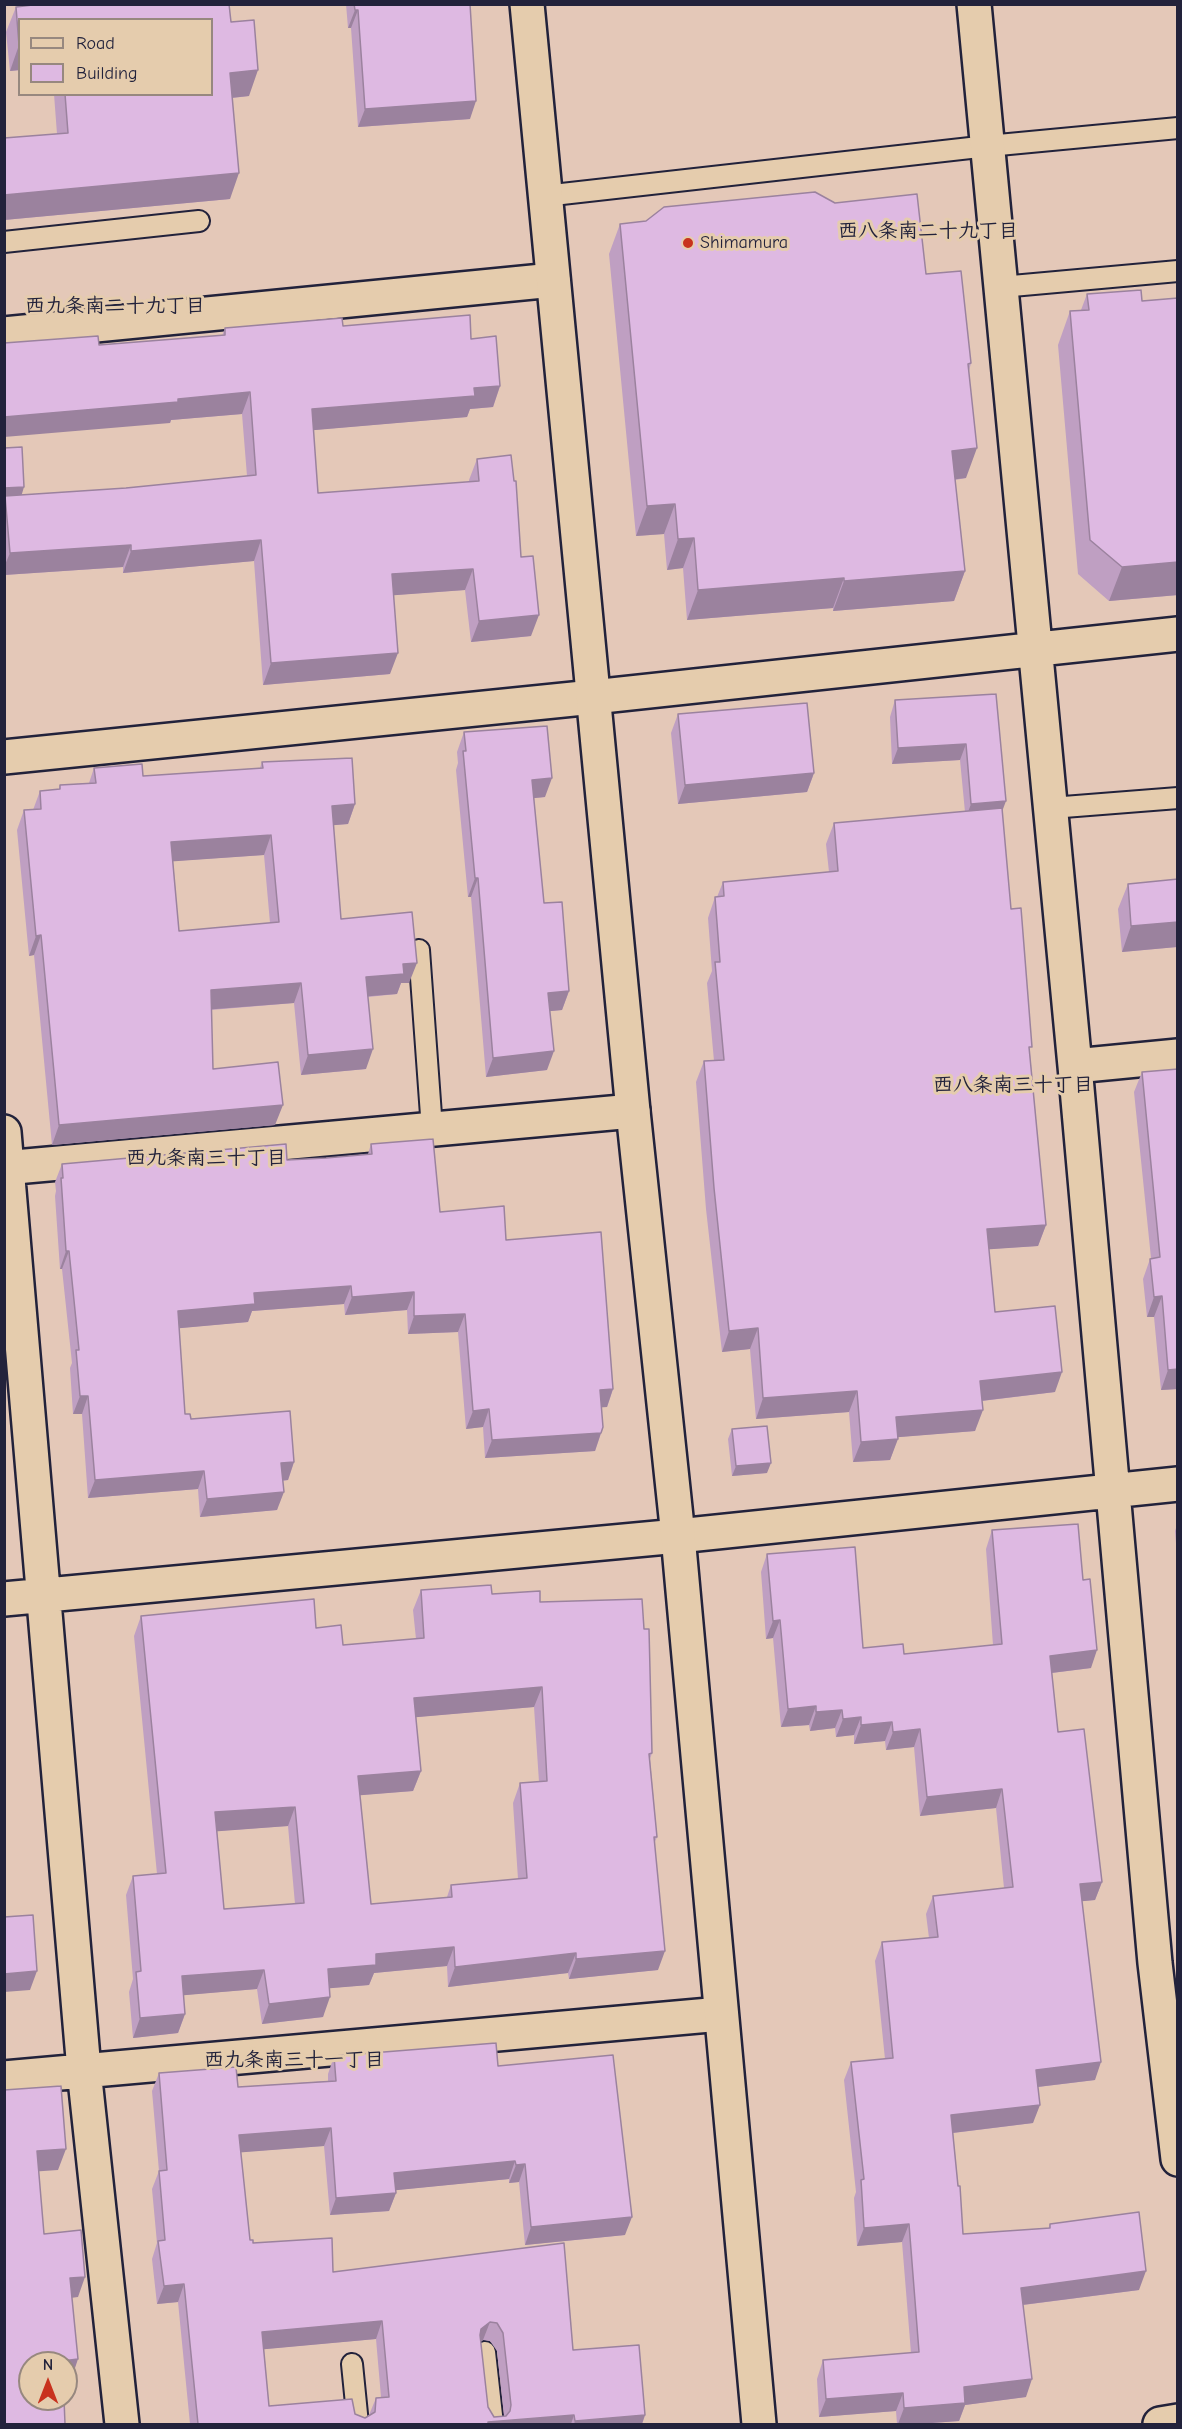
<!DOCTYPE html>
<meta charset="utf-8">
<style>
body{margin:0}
#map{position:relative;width:1182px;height:2429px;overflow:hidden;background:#e4c8b8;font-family:"Comic Neue",sans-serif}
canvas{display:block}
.frame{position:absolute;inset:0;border:6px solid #22223b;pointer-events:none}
.legend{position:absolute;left:18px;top:18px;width:195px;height:78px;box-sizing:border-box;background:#e5ccad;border:2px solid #97887f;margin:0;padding:8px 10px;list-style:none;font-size:18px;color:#22223b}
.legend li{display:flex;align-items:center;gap:12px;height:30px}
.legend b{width:30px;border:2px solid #97887f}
.north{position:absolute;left:18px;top:2351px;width:60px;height:60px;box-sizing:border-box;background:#e5ccad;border:2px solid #97887f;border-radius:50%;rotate:0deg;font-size:16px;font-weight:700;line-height:24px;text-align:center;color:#22223b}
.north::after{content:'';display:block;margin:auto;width:21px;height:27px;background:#c8321e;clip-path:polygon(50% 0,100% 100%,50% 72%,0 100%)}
</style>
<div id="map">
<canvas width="1182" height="2429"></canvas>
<div class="frame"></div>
<ul class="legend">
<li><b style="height:8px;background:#e5ccad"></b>Road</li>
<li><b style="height:16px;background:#deb9e2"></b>Building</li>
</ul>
<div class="north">N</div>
</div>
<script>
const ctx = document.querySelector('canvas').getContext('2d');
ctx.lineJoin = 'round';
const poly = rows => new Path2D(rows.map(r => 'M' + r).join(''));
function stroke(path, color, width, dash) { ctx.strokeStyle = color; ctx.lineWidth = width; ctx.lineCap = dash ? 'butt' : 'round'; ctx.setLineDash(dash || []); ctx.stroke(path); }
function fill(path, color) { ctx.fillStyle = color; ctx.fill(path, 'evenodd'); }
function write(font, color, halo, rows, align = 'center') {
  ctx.font = font + ' "Comic Neue","Klee One",sans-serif'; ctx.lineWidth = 6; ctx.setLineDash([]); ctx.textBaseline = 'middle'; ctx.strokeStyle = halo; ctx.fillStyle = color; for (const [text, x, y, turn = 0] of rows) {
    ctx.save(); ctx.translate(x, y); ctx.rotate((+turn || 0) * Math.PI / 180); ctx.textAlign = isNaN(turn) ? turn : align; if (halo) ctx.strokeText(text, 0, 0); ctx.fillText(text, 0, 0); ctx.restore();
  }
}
const lane = poly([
 [544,196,988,146,1178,128],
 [4,242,199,221],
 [1001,287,1178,271],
 [1051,808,1178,798],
 [419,950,432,1129],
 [485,2352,493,2424],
 [352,2364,358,2424]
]);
const street = poly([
 [974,4,1075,1066,1155,1963,1178,2159],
 [4,334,553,280],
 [4,757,593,697,1178,634],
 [1075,1066,1178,1056],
 [4,1132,84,2070,122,2424],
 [4,1168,633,1111],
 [4,1599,678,1536,1178,1484],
 [4,2078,721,2014],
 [1160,2424,1178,2421]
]);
const secondary = poly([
 [527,4,633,1111,678,1536,759,2424]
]);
stroke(lane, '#22223b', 24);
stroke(street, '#22223b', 38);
stroke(secondary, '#22223b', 38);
stroke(lane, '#e5ccad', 20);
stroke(street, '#e5ccad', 33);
stroke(secondary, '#e5ccad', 33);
fill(poly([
 [346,4,470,4,470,119,358,127,351,28,348,28],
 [16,7,231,22,249,96,232,98,230,199,4,220,4,138,57,134,54,94,212,94,20,20,20,70,10,71,6,32],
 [620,224,926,274,971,363,969,371,966,478,955,480,965,571,954,601,833,611,833,608,687,620,683,568,667,570,664,534,636,536,609,254],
 [1087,294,1142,301,1178,298,1178,595,1109,601,1078,574,1058,345,1070,311,1081,310],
 [343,326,471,339,500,386,493,407,470,409,467,417,313,430,318,493,469,482,469,480,477,459,521,557,531,636,471,642,465,590,394,595,390,674,263,685,254,561,123,573,123,567,4,575,4,448,21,495,126,488,247,476,242,414,171,420,170,423,99,345,222,336,225,328],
 [996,694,1002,811,1011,909,1030,1054,1046,1225,1038,1246,989,1249,995,1312,1055,1392,982,1401,975,1431,898,1437,890,1460,853,1462,849,1412,756,1419,750,1349,722,1352,706,1209,696,1082,704,1061,714,1061,707,983,712,971,708,918,715,897,717,897,723,882,829,872,826,844,834,823,965,812,960,760,892,764,890,717,895,700],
 [678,714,814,773,807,792,678,804,671,733],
 [464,732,545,797,534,798,544,903,569,991,562,1010,550,1011,547,1070,486,1077,471,897,468,897,456,770,458,763,457,752],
 [262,762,355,804,348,824,333,825,341,919,409,983,401,983,397,994,368,997,366,1069,301,1075,294,1003,211,1010,213,1069,275,1125,52,1145,34,955,29,956,17,830,24,810,33,810,40,791,59,789,60,785,89,783,94,768,143,776,260,768],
 [264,855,270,923,179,931,173,861],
 [1178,879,1177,953,1177,947,1122,952,1118,909,1128,884],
 [1142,1072,1178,1389,1161,1390,1154,1317,1147,1317,1143,1279,1150,1259,1151,1258,1134,1092],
 [371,1144,440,1212,506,1240,613,1389,607,1407,601,1407,601,1433,595,1451,485,1458,483,1427,466,1429,458,1332,408,1334,407,1310,345,1315,344,1304,252,1311,248,1322,179,1328,185,1414,191,1419,294,1462,288,1480,283,1481,277,1510,200,1517,198,1489,88,1498,82,1414,73,1414,70,1368,72,1363,62,1269,60,1269,55,1196,56,1191,55,1182,62,1164,287,1160,326,1158,368,1154],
 [732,1429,767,1473,732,1476,728,1439],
 [1178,1522,1178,1568,1175,1531],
 [992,1530,1091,1668,1052,1673,1058,1732,1102,1882,1095,1900,1082,1901,1095,2080,1038,2087,1033,2123,953,2133,963,2234,1048,2229,1050,2224,1139,2290,1023,2305,1026,2397,965,2405,959,2421,918,2424,897,2424,896,2411,819,2417,817,2379,823,2360,911,2353,902,2242,857,2246,854,2198,856,2192,844,2080,851,2062,885,2059,875,1961,882,1942,929,1938,926,1914,933,1896,1004,1888,996,1808,920,1816,914,1747,886,1750,885,1741,854,1744,854,1735,836,1737,835,1728,810,1731,809,1725,781,1727,773,1638,766,1639,761,1572,767,1554,863,1648,904,1654,993,1645,986,1549],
 [421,1590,492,1594,540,1602,644,1629,652,1753,650,1759,657,1837,654,1844,658,1970,569,1979,568,1973,448,1987,447,1966,374,1973,369,1985,329,1988,323,2017,262,2024,257,1989,183,1995,185,2014,178,2033,133,2038,129,1992,133,1979,126,1895,133,1876,157,1874,134,1636,141,1616,316,1628,343,1645,416,1639,413,1610],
 [534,1707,539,1782,520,1783,513,1803,518,1879,451,1885,447,1897,371,1904,360,1795,413,1791,421,1771,416,1717],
 [288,1826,295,1904,224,1909,217,1831],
 [334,2056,498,2066,625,2235,525,2245,519,2182,509,2183,509,2179,396,2190,396,2193,389,2211,330,2215,324,2146,241,2152,250,2240,253,2243,333,2272,564,2243,573,2350,645,2415,642,2424,190,2424,178,2302,157,2304,152,2259,157,2243,152,2189,159,2171,152,2091,159,2073,238,2087,328,2081,328,2074],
 [376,2339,381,2397,376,2398,369,2415,365,2418,355,2414,269,2406,264,2349],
 [483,2340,490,2341,497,2351,504,2416,494,2417,488,2407,480,2342]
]), '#bf9fc2');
fill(poly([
 [355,10,358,10,351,28,348,28],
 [19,45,20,70,10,71],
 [258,70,249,96,221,99,230,73],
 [476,101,470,119,358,127,365,109],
 [239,173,230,199,4,220,4,195],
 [500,386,493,407,470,409,467,417,304,431,312,409,474,388],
 [250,392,242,414,171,420,170,423,4,437,4,417,178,399],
 [977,448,966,478,941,481,952,451],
 [24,487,21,497,5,496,4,497,4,488],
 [675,504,664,534,636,536,647,506],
 [694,538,683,568,667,570,678,539],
 [261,540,254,561,123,573,131,551],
 [131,545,123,567,4,575,4,567,10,553],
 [1178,562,1178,595,1109,601,1122,567],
 [473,569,465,590,384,596,392,574],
 [965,571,954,601,833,611,844,581],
 [844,578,833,608,687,620,698,590],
 [539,615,531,636,471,642,479,621],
 [398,653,390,674,263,685,271,663],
 [966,744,960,760,892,764,898,748],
 [814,773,807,792,678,804,685,785],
 [552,778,545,797,525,799,532,780],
 [1006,801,1000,817,965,820,971,804],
 [355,804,348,824,324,826,332,806],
 [271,835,264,855,164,862,171,842],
 [475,878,478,878,471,897,468,897],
 [1178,922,1177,947,1122,952,1131,926],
 [41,935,34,955,29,956,36,936],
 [417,963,409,983,401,983,397,994,359,997,366,977,403,964],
 [301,983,294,1003,203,1010,211,990],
 [569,991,562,1010,541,1012,548,993],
 [373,1049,366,1069,301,1075,308,1055],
 [554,1051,547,1070,486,1077,493,1058],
 [283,1105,275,1125,52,1145,59,1125],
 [1046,1225,1038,1246,979,1250,987,1229],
 [66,1251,69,1251,62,1269,60,1269],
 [351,1286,344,1304,252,1311,248,1322,171,1329,178,1311,254,1293],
 [414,1292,407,1310,345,1315,352,1297],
 [1162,1296,1154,1317,1147,1317,1154,1297],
 [465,1314,458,1332,408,1334,414,1316],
 [758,1328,750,1349,722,1352,729,1331],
 [1178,1369,1178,1389,1161,1390,1168,1370],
 [1062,1372,1055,1392,972,1402,980,1381],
 [613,1389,607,1407,593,1408,600,1390],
 [857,1391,849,1412,756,1419,763,1398],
 [80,1396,88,1396,82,1414,73,1414],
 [489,1409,483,1427,466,1429,473,1411],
 [983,1410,975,1431,888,1438,896,1417],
 [601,1433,595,1451,485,1458,492,1440],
 [898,1439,890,1460,853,1462,861,1442],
 [294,1462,288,1480,274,1481,281,1463],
 [771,1463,767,1473,732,1476,736,1466],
 [204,1471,198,1489,88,1498,95,1480],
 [284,1492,277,1510,200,1517,207,1499],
 [780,1620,773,1638,766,1639,773,1621],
 [1097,1650,1091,1668,1043,1674,1050,1656],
 [542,1687,534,1707,407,1718,414,1698],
 [816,1706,809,1725,781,1727,788,1709],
 [842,1710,835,1728,810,1731,816,1712],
 [861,1717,854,1735,836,1737,843,1719],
 [892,1722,885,1741,854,1744,861,1725],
 [920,1729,914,1747,886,1750,893,1732],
 [421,1771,413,1791,351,1796,358,1776],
 [1002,1789,996,1808,920,1816,927,1797],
 [295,1807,288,1826,208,1832,215,1812],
 [1102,1882,1095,1900,1074,1902,1080,1884],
 [454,1947,447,1966,374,1973,369,1985,321,1989,328,1969,376,1954],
 [665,1951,658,1970,569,1979,576,1959],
 [576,1953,568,1973,448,1987,455,1967],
 [264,1970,257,1989,175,1996,182,1976],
 [37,1971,30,1990,4,1992,4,1974],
 [330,1997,323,2017,262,2024,269,2004],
 [185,2014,178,2033,133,2038,140,2018],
 [1101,2062,1095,2080,1029,2088,1036,2070],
 [1040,2105,1033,2123,944,2134,951,2115],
 [331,2128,324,2146,233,2153,239,2135],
 [66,2149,58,2170,29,2172,37,2151],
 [515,2161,509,2179,388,2191,394,2173],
 [525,2164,519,2182,509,2183,516,2165],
 [396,2193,389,2211,330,2215,336,2198],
 [632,2217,625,2235,525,2245,531,2227],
 [909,2224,902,2242,857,2246,864,2228],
 [1146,2271,1139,2290,1014,2306,1021,2288],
 [85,2277,78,2297,63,2299,70,2278],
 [184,2284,178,2302,157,2304,164,2286],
 [382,2321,376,2339,256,2350,262,2332],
 [490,2322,483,2340,474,2347,481,2329],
 [78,2359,71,2380,66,2381,66,2363,61,2363,62,2361],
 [1032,2379,1026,2397,965,2405,959,2421,918,2424,898,2424,904,2408,964,2387],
 [903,2393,896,2411,819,2417,826,2399],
 [574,2415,571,2424,486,2424,488,2422],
 [645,2415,642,2424,574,2424,575,2421]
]), '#9b829e');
const building = poly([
 [41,4,229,4,231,22,254,20,258,70,230,73,239,173,4,195,4,138,68,133,65,94,212,94,212,20,20,20,19,45,16,7,41,4],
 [354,4,470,4,476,101,365,109,358,10,355,10,354,4],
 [815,192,835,203,917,194,926,274,961,271,971,363,968,364,977,448,952,451,965,571,844,581,844,578,698,590,694,538,678,539,675,504,647,506,620,224,646,221,664,207,815,192],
 [1141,290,1142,301,1178,298,1178,562,1122,567,1090,540,1070,311,1089,310,1087,294,1141,290],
 [470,315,471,339,496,336,500,386,474,388,475,396,312,409,318,493,479,481,477,459,511,455,514,481,516,481,521,557,533,556,539,615,479,621,473,569,392,574,398,653,271,663,261,540,131,551,131,545,10,553,5,496,126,488,256,475,250,392,178,399,178,402,4,417,4,343,98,336,99,345,225,335,225,328,342,318,343,326,470,315],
 [22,447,24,487,4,488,4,448,22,447],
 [996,694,1006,801,971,804,966,744,898,748,895,700,996,694],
 [807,703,814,773,685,785,678,714,807,703],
 [547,726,552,778,532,780,544,903,562,902,569,991,548,993,554,1051,493,1058,478,878,475,878,463,751,466,751,464,732,547,726],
 [352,758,355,804,332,806,341,919,412,912,417,963,403,964,404,974,366,977,373,1049,308,1055,301,983,211,990,213,1069,278,1062,283,1105,59,1125,41,935,36,936,24,810,41,809,40,791,60,789,60,785,96,783,94,768,142,764,143,776,263,768,262,762,352,758],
 [271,835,279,922,179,931,171,842,271,835],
 [1002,808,1011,909,1021,908,1032,1047,1029,1047,1046,1225,987,1229,995,1312,1055,1306,1062,1372,980,1381,983,1410,896,1417,898,1439,861,1442,857,1391,763,1398,758,1328,729,1331,714,1188,704,1061,724,1060,715,962,720,962,715,897,724,896,723,882,838,871,834,823,1002,808],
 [1178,879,1178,922,1131,926,1128,884,1178,879],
 [1178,1069,1178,1369,1168,1370,1162,1296,1154,1297,1150,1259,1160,1257,1142,1072,1178,1069],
 [433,1139,440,1212,504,1206,506,1240,601,1232,613,1389,600,1390,603,1427,601,1433,492,1440,489,1409,473,1411,465,1314,414,1316,414,1292,352,1297,351,1286,254,1293,255,1304,178,1311,185,1414,190,1414,191,1419,290,1411,294,1462,281,1463,284,1492,207,1499,204,1471,95,1480,88,1396,80,1396,76,1350,79,1350,69,1251,66,1251,61,1178,63,1178,62,1164,286,1144,287,1160,326,1158,372,1154,371,1144,433,1139],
 [767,1426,771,1463,736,1466,732,1429,767,1426],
 [1078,1524,1083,1580,1090,1579,1097,1650,1050,1656,1058,1732,1084,1729,1102,1882,1080,1884,1101,2062,1036,2070,1040,2105,951,2115,958,2186,960,2186,963,2234,1050,2228,1050,2224,1139,2212,1146,2271,1021,2288,1032,2379,964,2387,965,2403,904,2408,903,2393,826,2399,823,2360,919,2352,909,2224,864,2228,861,2180,864,2179,851,2062,893,2058,882,1942,938,1937,933,1896,1013,1887,1002,1789,927,1797,920,1729,893,1732,892,1722,861,1725,861,1717,843,1719,842,1710,816,1712,816,1706,788,1709,780,1620,773,1621,767,1554,855,1547,863,1648,903,1644,904,1654,1002,1644,992,1530,1078,1524],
 [491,1585,492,1594,540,1591,540,1602,642,1599,644,1629,649,1629,652,1753,649,1754,657,1837,654,1837,665,1951,576,1959,576,1953,455,1967,454,1947,376,1954,376,1965,328,1969,330,1997,269,2004,264,1970,182,1976,185,2014,140,2018,136,1972,141,1971,133,1876,166,1873,141,1616,314,1599,316,1628,341,1625,343,1645,424,1638,421,1590,491,1585],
 [542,1687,547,1781,520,1783,527,1878,451,1885,452,1897,371,1904,358,1776,421,1771,414,1698,542,1687],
 [295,1807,304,1903,224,1909,215,1812,295,1807],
 [33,1915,37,1971,4,1974,4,1917,33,1915],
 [496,2043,498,2066,613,2055,632,2217,531,2227,525,2164,516,2165,515,2161,394,2173,396,2193,336,2198,331,2128,239,2135,250,2240,253,2240,253,2243,332,2238,333,2272,564,2243,573,2350,639,2345,645,2415,575,2421,574,2415,488,2422,488,2424,198,2424,184,2284,164,2286,158,2241,165,2240,159,2171,167,2170,159,2073,236,2067,238,2087,336,2081,334,2056,496,2043],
 [382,2321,389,2397,376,2398,375,2412,365,2418,355,2414,352,2399,269,2406,262,2332,382,2321],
 [490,2322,497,2323,503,2333,511,2405,510,2411,506,2416,494,2417,488,2407,480,2335,481,2329,490,2322],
 [61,2086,66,2149,37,2151,44,2234,81,2230,85,2277,70,2278,78,2359,62,2361,62,2363,30,2363,30,2399,64,2399,65,2424,4,2424,4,2090,61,2086]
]);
fill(building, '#deb9e2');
stroke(building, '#9b829e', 1.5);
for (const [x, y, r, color] of [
 [688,243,6,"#c8321e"]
]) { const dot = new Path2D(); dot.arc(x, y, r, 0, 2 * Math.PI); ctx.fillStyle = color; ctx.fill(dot); stroke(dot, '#e5ccad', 2); }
write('18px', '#22223b', '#e5ccad', [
 ["Shimamura",700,243]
], 'left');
write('bold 20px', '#22223b', '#e5ccad', [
 ["西八条南二十九丁目",928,231],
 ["西九条南二十九丁目",115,306],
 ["西八条南三十丁目",1013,1085],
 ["西九条南三十丁目",206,1158],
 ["西九条南三十一丁目",294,2060]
]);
</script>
